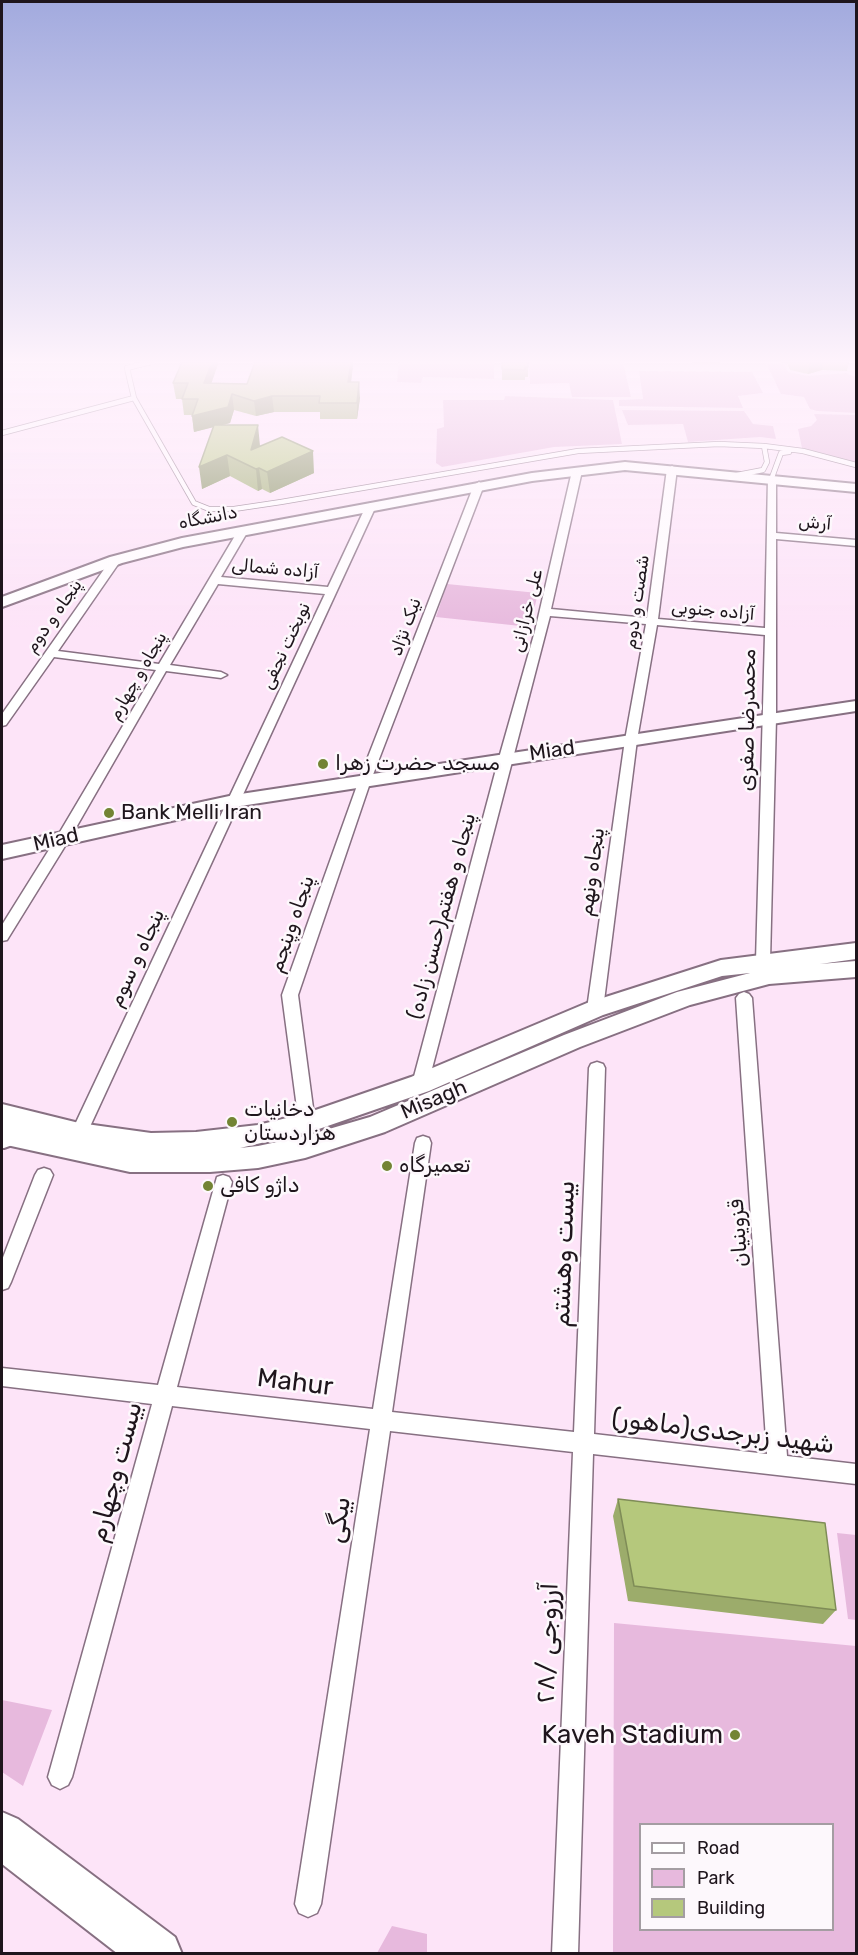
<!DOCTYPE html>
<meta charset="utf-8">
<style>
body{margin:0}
#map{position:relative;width:858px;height:1955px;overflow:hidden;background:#fde4f8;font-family:Rubik,sans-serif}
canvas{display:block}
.frame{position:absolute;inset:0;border:3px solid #1e151c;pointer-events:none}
.legend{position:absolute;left:639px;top:1823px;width:195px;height:108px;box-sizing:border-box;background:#fdf8fc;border:2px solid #a49da2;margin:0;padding:8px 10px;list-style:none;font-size:18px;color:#1e151c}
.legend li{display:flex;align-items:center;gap:12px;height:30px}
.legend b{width:30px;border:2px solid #a49da2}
</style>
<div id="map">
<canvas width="858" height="1955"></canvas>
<div class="frame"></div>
<ul class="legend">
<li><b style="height:8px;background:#fff"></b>Road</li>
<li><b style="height:16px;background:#e7b9dd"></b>Park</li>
<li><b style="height:16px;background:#b5c87c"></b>Building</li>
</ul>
</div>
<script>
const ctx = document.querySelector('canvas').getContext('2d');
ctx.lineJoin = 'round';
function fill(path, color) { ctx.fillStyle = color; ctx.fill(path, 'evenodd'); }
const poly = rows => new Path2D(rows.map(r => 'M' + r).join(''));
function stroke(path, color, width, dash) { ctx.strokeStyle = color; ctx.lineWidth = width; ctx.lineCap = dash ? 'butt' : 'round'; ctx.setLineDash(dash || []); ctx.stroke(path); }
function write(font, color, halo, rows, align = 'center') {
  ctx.font = font + ' Rubik,"Noto Sans Arabic",sans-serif'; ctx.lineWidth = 5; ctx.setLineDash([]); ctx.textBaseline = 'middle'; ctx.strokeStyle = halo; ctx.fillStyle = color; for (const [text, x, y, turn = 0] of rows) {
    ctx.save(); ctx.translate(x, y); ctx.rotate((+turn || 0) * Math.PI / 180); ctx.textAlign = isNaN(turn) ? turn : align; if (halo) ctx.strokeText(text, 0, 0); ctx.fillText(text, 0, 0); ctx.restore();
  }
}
fill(poly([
 [399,362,494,362,494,379,423,377,421,383,397,382],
 [529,362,623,362,631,397,572,397,569,383,530,384],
 [766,363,784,363,788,372,808,376,846,373,856,377,856,413,817,411,810,409,804,397,781,394],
 [639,371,752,372,763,393,738,396,743,408,619,406,619,400,643,399],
 [505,396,613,400,622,444,554,447,442,467,436,463,437,429,444,427,443,400,504,400],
 [622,410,744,411,753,424,773,426,776,439,760,437,688,442,683,424,628,425],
 [814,414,856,415,856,462,802,448,798,429,811,426,817,420],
 [447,584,538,593,530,627,436,617],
 [837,1533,856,1535,856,1620,848,1619],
 [614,1623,856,1646,856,1953,613,1953],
 [640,1824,832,1824,832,1930,640,1930],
 [2,1700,52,1710,23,1786,2,1772],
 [392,1926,427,1934,427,1953,377,1953]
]), '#e7b9dd');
const lane = poly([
 [151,362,127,368,134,398,194,503,209,509,234,509,281,502,578,451,719,444,764,446,803,451,856,465],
 [2,433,134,398],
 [737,475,763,470,767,462,764,446],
 [771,480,781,453,789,452]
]);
const street = poly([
 [672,466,677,469,658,619,765,628,768,478,776,480,776,533,856,540,856,546,776,539,776,718,770,961,768,965,763,966,758,965,756,961,765,635,657,625,637,740,603,1009,600,1013,590,1013,587,1009,625,740,646,624,550,616,428,1084,426,1089,420,1090,414,1089,412,1084,499,758,535,631,572,471,577,468,582,471,551,609,647,618,667,469,672,466],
 [479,482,484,485,371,780,298,995,315,1123,313,1128,307,1130,301,1128,299,1123,282,995,359,780,474,485,479,482],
 [371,503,376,506,87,1133,85,1138,79,1140,73,1138,71,1133,325,594,218,584,170,665,221,672,227,675,221,678,166,671,70,838,7,940,2,941,2,925,57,837,156,670,54,657,6,725,2,726,2,714,112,558,121,560,58,651,159,664,239,529,248,531,221,577,328,587,366,506,371,503],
 [744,992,749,994,752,998,787,1456,856,1464,856,1484,593,1454,578,1954,552,1954,573,1452,390,1431,321,1904,317,1913,308,1917,299,1913,295,1904,370,1429,172,1406,72,1777,68,1785,60,1789,52,1785,48,1777,152,1404,2,1386,2,1368,158,1385,217,1177,223,1175,229,1177,232,1182,177,1387,373,1409,415,1143,417,1138,423,1136,429,1138,431,1143,392,1412,574,1432,589,1068,591,1064,597,1062,603,1064,605,1068,594,1434,767,1454,736,998,739,994,744,992],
 [44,1168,50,1170,53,1175,11,1282,8,1288,2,1290,2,1260,35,1175,38,1170,44,1168]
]);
const secondary = poly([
 [625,462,856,484,856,492,625,470,532,481,183,547,122,563,2,607,2,597,110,557,182,538,532,473,625,462],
 [856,701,856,711,234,807,2,859,2,845,234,795,856,701],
 [856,943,856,959,820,964,856,961,856,977,769,984,690,1005,580,1047,385,1132,305,1158,258,1168,210,1172,130,1172,2,1144,2,1104,79,1123,151,1133,196,1132,258,1125,307,1113,411,1077,587,1003,721,960,856,943],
 [750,973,677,992,564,1035,370,1117,305,1136,258,1146,240,1148,316,1130,429,1091,603,1015,722,976,750,973]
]);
const highway = poly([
 [2,1122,15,1126,20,1135,15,1144,4,1148,2,1148,2,1122],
 [2,1812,18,1819,175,1937,182,1954,118,1954,2,1864,2,1812]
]);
stroke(lane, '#877082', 6);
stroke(street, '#877082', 3);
stroke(secondary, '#877082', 4);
stroke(highway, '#877082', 4);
stroke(lane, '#fff', 4.5);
fill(street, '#fff');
fill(secondary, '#fff');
fill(highway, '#fff');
fill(poly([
 [182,362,218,362,218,364,211,383,247,384,255,362,353,362,351,382,360,398,357,419,320,419,320,412,274,412,256,416,234,410,230,423,223,425,260,446,314,473,270,493,262,489,258,491,230,476,202,489,213,427,194,432,192,415,184,415,182,399,176,399,173,383],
 [502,362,528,367,528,377,525,377,525,380,502,380],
 [692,362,720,362,720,364,693,364],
 [781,362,849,362,847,371,822,370,808,374,790,370,787,363],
 [618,1499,836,1610,823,1624,628,1601,613,1516]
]), '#9cac6b');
fill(poly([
 [212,362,218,362,218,364,206,399,204,383],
 [351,362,353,362,353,366,349,398,348,382],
 [810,362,824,362,822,370,808,374],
 [359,382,360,398,357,419,357,403],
 [232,394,234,410,230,423,194,432,192,416],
 [272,396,274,412,256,416,254,401],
 [258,425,260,446,251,450],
 [313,451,314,473,270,493,267,472],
 [227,455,230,476,202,489,199,467],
 [259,468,262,489,258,491,256,469]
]), '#7f8c57');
const building = poly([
 [182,362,212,362,204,383,247,384,255,362,351,362,348,382,359,382,357,403,319,403,320,396,272,396,254,401,232,394,228,407,192,416,198,399,182,399,188,383,173,383,182,362],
 [502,362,528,362,528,367,525,367,525,370,502,369,502,362],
 [214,425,258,425,251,450,282,437,313,451,267,472,259,468,256,469,227,455,199,467,214,425],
 [618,1499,825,1523,836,1610,634,1586,618,1499]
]);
fill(building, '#b5c87c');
stroke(building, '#7f8c57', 1.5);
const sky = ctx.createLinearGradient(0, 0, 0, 635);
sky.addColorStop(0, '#a2aade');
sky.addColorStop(0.57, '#fef3fc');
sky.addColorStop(1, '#fef3fc00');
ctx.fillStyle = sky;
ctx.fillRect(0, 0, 858, 635);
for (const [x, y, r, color] of [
 [323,764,6,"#738434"],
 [109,813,6,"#738434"],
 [232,1122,6,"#738434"],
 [387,1166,6,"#738434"],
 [208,1186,6,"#738434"],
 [735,1735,6,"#738434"]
]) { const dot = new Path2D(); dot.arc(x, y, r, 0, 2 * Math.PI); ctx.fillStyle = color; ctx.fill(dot); stroke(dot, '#fdf8fc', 2); }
write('18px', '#1e151c', '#fdf8fc', [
 ["دانشگاه",208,518,-11],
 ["آرش",815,523,5],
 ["آزاده شمالی",275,569,5],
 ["شصت و دوم",637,602,-82],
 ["علی خرازانی",527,611,-76],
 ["آزاده جنوبی",713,611,5],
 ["پنجاه و دوم",54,616,-55],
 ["نیک نژاد",406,627,-70],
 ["نوبخت نجفی",286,646,-65],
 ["پنجاه و چهارم",138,676,-60]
]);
write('21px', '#1e151c', '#fdf8fc', [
 ["محمدرضا صفری",748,720,-89],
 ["Miad",552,751,-8],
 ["Miad",56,840,-13],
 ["پنجاه ونهم",592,872,-82],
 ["(حسن زاده)پنجاه و هفتم",442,916,-75],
 ["پنجاه وپنجم",292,924,-71],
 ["پنجاه و سوم",137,958,-65],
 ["Misagh",434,1100,-23],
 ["قزوینیان",739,1233,-94]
]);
write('21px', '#1e151c', '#fdf8fc', [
 ["مسجد حضرت زهرا",335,764],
 ["Bank Melli Iran",121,813],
 ["دخانیات",244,1110],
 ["هزاردستان",244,1134],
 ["تعمیرگاه",399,1166],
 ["داژو کافی",220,1186]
], 'left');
write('26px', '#1e151c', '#fdf8fc', [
 ["بیست وهشتم",564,1254,-88],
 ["Mahur",295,1383,7],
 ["شهید زبرجدی(ماهور)",723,1432,7],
 ["بیست وچهارم",116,1472,-75],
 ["بیگی",339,1520,-81],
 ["آرزوجی /۲۸",548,1643,-88]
]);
write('26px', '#1e151c', '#fdf8fc', [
 ["Kaveh Stadium",723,1735]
], 'right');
</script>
